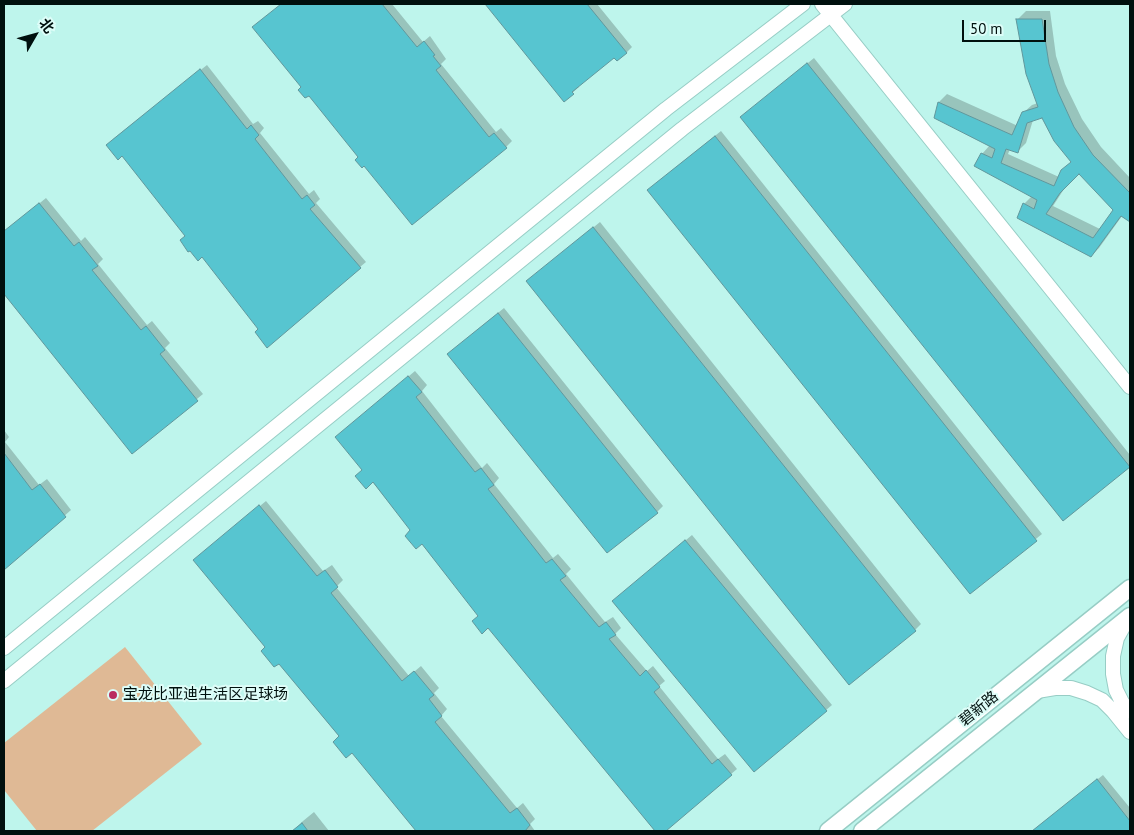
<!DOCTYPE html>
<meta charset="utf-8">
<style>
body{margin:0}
#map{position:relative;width:1134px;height:835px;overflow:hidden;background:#bef5ec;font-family:"PT Sans","Noto Sans SC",sans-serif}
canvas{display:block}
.frame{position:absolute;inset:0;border:5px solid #00100e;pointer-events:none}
.north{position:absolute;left:10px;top:10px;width:50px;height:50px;-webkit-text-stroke:4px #ddfdf8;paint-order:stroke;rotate:52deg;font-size:14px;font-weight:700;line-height:20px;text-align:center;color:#00100e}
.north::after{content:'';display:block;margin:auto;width:18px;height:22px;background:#00100e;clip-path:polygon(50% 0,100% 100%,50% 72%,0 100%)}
.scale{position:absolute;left:962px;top:20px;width:84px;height:22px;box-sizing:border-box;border:2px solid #00100e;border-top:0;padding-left:6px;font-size:15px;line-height:18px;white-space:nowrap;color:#00100e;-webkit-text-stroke:4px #ddfdf8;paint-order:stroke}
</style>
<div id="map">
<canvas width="1134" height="835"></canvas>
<div class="frame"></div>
<div class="north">北</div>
<div class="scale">50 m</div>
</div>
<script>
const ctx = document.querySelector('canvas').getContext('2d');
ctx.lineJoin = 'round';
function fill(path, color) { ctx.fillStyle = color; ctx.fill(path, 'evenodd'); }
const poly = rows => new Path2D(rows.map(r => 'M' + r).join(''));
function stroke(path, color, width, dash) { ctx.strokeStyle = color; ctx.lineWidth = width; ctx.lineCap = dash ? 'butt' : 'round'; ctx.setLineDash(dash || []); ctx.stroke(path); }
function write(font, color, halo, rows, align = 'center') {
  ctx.font = font + ' "PT Sans","Noto Sans SC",sans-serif'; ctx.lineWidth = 4; ctx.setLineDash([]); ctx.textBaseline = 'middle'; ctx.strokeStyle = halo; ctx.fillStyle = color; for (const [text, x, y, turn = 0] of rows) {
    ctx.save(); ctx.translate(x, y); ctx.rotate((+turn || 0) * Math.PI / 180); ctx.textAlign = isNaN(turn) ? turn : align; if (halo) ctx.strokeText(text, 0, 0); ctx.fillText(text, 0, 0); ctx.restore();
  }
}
fill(poly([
 [125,647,202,744,92,831,37,831,4,790,4,743]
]), '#dfb995');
fill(poly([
 [282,4,392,4,423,42,430,36,446,59,441,64,496,132,501,128,512,141,506,147,360,157,302,87,260,21],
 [486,4,597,4,632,47,626,53,614,56,578,86,579,87,564,100],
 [1026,11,1050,11,1056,56,1065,84,1082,119,1101,147,1130,178,1130,221,1122,216,1099,248,1091,256,1024,204,1032,196,982,154,990,145,935,118,939,102,947,94,1018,126,1023,113,1032,105,1038,103,1018,19],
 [1042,116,1072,161,1059,177,1008,154,1010,149,1018,151,1026,143,1033,120],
 [1079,172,1114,210,1100,229,1053,206,1068,183],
 [814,58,1130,455,1130,465,1063,519,742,117],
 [207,65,253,124,258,121,264,128,260,133,309,194,314,190,320,199,316,203,366,262,360,267,259,329,113,139],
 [721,131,1042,534,970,592,655,184],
 [46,198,81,241,85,237,103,259,98,264,147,325,152,321,170,343,165,348,203,394,132,452,4,292,4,232],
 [600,222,921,624,915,630,528,281],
 [504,308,663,506,657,512,455,348],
 [415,371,427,385,422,391,482,468,487,463,499,478,494,484,553,558,558,554,571,569,566,574,605,622,613,617,621,628,615,634,647,671,653,666,665,681,659,686,718,759,725,754,737,769,664,831,656,831,488,627,363,470,343,431],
 [4,430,9,437,5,442,39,485,47,479,71,510,4,569],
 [266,501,323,571,332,565,343,580,336,587,409,676,421,666,439,688,434,693,447,709,441,716,517,808,523,803,535,819,530,824,535,831,417,831,194,560],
 [692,535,832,705,755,770,620,595],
 [1103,775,1130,808,1130,831,1032,831],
 [314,812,329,831,293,831,303,821]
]), '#0003');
const building = poly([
 [281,4,382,4,417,47,424,41,435,55,433,56,441,66,436,70,489,137,494,133,507,148,412,225,364,166,362,168,355,160,358,157,309,96,305,98,298,90,301,87,252,27,281,4],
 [485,4,587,4,627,53,617,61,614,58,572,92,574,94,564,102,485,4],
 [1016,19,1042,19,1049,64,1058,92,1074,127,1093,155,1130,193,1130,222,1121,216,1091,257,1017,218,1023,203,1034,209,1037,200,974,166,981,153,992,158,995,149,934,118,938,102,1012,135,1022,112,1038,107,1026,74,1016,19],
 [1042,118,1054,141,1071,162,1061,170,1054,186,1001,163,1006,149,1018,153,1027,123,1042,118],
 [1079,174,1113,210,1093,238,1046,214,1060,193,1079,174],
 [807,63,1130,467,1063,521,740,117,807,63],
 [200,69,247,129,251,125,259,135,255,139,302,199,307,195,315,205,310,209,361,268,267,348,255,332,258,329,202,257,198,261,190,251,188,252,180,240,185,236,122,156,118,160,106,145,200,69],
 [715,136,1037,541,970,594,647,190,715,136],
 [39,203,74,246,79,242,98,266,92,270,141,330,146,326,165,350,160,354,198,401,132,454,4,294,4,231,39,203],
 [593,227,916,631,849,685,526,281,593,227],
 [498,313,658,513,607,553,447,354,498,313],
 [408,376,422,392,416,397,475,472,481,468,494,485,488,489,546,563,552,559,566,576,560,580,599,627,606,622,616,635,609,639,640,676,646,670,660,687,654,692,712,764,718,759,732,775,666,831,655,831,488,628,482,634,472,621,478,616,422,544,416,549,405,536,410,530,373,482,366,489,355,476,362,470,335,437,408,376],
 [4,453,32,490,40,484,66,517,4,570,4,453],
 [259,505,317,576,325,570,338,587,331,593,402,681,414,671,434,695,429,699,442,716,435,722,510,813,517,808,530,825,525,831,416,831,352,753,346,758,333,742,339,736,279,664,274,667,261,651,265,647,193,560,259,505],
 [685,540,827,711,754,772,612,601,685,540],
 [1097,779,1130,821,1130,831,1032,831,1097,779],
 [302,823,308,831,292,831,302,823]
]);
fill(building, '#57c5d0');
stroke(building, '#61979c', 1);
const minor = poly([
 [822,4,1130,387],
 [1127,620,1117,638,1113,656,1113,674,1116,690,1122,702,1130,712],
 [4,648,666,109,803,4],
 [4,681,682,129,845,4],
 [1037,691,1055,688,1071,688,1087,693,1102,700,1113,711,1130,732]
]);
const major = poly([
 [828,831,1130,588],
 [862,831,1130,616]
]);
stroke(minor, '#97cdc5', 16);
stroke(major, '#97cdc5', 19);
stroke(minor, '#fff', 14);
stroke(major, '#fff', 16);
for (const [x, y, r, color] of [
 [113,695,5,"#ba2c5f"]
]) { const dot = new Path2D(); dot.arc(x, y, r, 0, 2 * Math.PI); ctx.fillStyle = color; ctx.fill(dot); stroke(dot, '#ddfdf8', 2); }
write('15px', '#00100e', '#ddfdf8', [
 ["宝龙比亚迪生活区足球场",123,695]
], 'left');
write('15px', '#00100e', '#ddfdf8', [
 ["碧新路",979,709,-39]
]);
</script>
